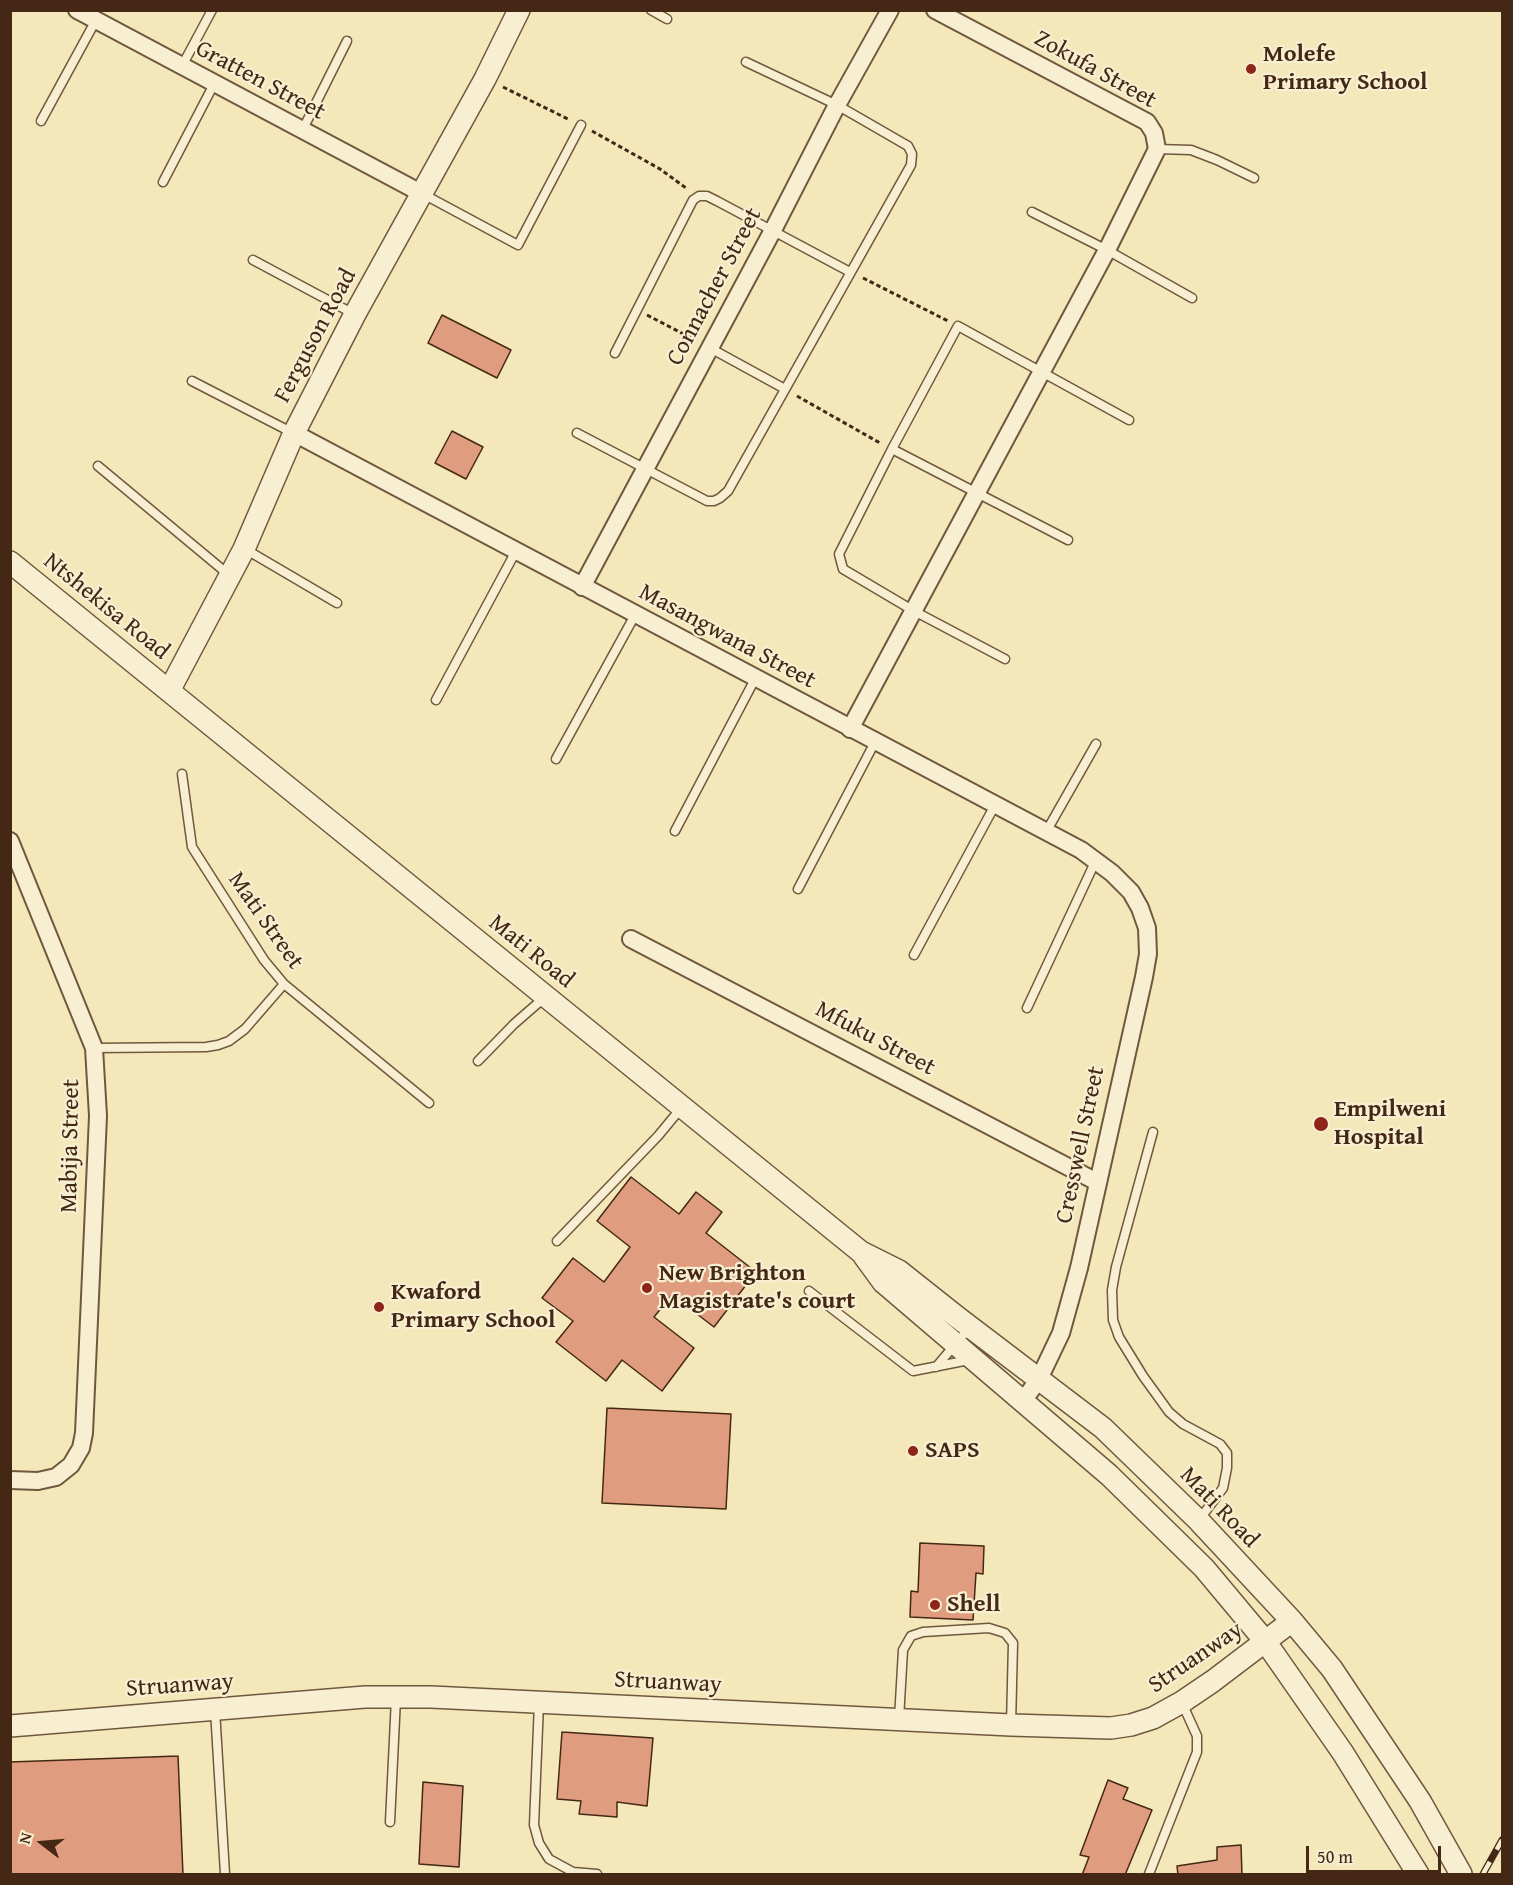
<!DOCTYPE html>
<style>
body{margin:0}
#map{position:relative;width:1513px;height:1885px;overflow:hidden;background:#f4e7b9;font-family:"Gentium Book Plus",serif}
canvas{display:block}
.frame{position:absolute;inset:0;border:12px solid #442815;pointer-events:none}
.north{position:absolute;left:12px;top:1813px;width:60px;height:60px;-webkit-text-stroke:4px #f8efd2;paint-order:stroke;rotate:286deg;font-size:16px;font-weight:700;line-height:24px;text-align:center;color:#442815}
.north::after{content:'';display:block;margin:auto;width:21px;height:27px;background:#442815;clip-path:polygon(50% 0,100% 100%,50% 72%,0 100%)}
.scale{position:absolute;left:1306px;top:1846px;width:135px;height:27px;box-sizing:border-box;border:3px solid #442815;border-top:0;padding-left:8px;font-size:18px;line-height:21px;white-space:nowrap;color:#442815;-webkit-text-stroke:4px #f8efd2;paint-order:stroke}
</style>
<div id="map">
<canvas width="1513" height="1885"></canvas>
<div class="frame"></div>
<div class="north">N</div>
<div class="scale">50 m</div>
</div>
<script>
const ctx = document.querySelector('canvas').getContext('2d');
ctx.lineJoin = 'round';
function fill(path, color) { ctx.fillStyle = color; ctx.fill(path, 'evenodd'); }
const poly = rows => new Path2D(rows.map(r => 'M' + r).join(''));
function stroke(path, color, width, dash) { ctx.strokeStyle = color; ctx.lineWidth = width; ctx.lineCap = dash ? 'butt' : 'round'; ctx.setLineDash(dash || []); ctx.stroke(path); }
function write(font, color, halo, rows, align = 'center') {
  ctx.font = font + ' "Gentium Book Plus",serif'; ctx.lineWidth = 4.5; ctx.setLineDash([]); ctx.textBaseline = 'middle'; ctx.strokeStyle = halo; ctx.fillStyle = color; for (const [text, x, y, turn = 0] of rows) {
    ctx.save(); ctx.translate(x, y); ctx.rotate((+turn || 0) * Math.PI / 180); ctx.textAlign = isNaN(turn) ? turn : align; if (halo) ctx.strokeText(text, 0, 0); ctx.fillText(text, 0, 0); ctx.restore();
  }
}
const building = poly([
 [442,315,511,350,497,378,428,343,442,315],
 [452,431,483,447,466,479,435,463,452,431],
 [631,1177,679,1214,696,1192,722,1212,706,1233,756,1272,714,1327,672,1295,654,1317,694,1348,662,1391,622,1360,606,1381,556,1342,573,1321,542,1298,573,1258,604,1282,630,1247,597,1221,631,1177],
 [607,1408,731,1414,726,1509,602,1503,607,1408],
 [920,1543,984,1546,983,1574,976,1573,973,1620,910,1617,911,1591,918,1592,920,1543],
 [562,1732,653,1738,647,1806,617,1802,617,1817,579,1814,581,1801,557,1799,562,1732],
 [178,1756,183,1875,10,1875,10,1762,178,1756],
 [1108,1780,1128,1788,1123,1799,1152,1810,1125,1875,1082,1875,1089,1857,1080,1855,1108,1780],
 [423,1782,463,1786,459,1867,419,1864,423,1782],
 [1241,1845,1242,1875,1178,1875,1177,1866,1217,1860,1217,1847,1241,1845]
]);
fill(building, '#e09c7e');
stroke(building, '#442815', 1.5);
const service = poly([
 [651,10,667,19],
 [182,66,212,10],
 [41,121,96,20],
 [302,131,347,41],
 [1157,149,1191,150,1217,160,1254,178],
 [163,182,214,84],
 [423,194,518,245,581,125],
 [1032,212,1107,250,1192,298],
 [253,260,354,314],
 [710,348,785,389],
 [615,353,693,200,699,196,707,196,717,201,850,272],
 [192,381,293,433],
 [577,433,707,501,714,501,720,498,728,491,911,165,912,154,908,146,837,105,746,62],
 [892,449,1068,540],
 [98,466,229,575],
 [245,549,337,603],
 [1005,659,914,611,843,569,839,554,892,449,958,326,1129,420],
 [436,700,516,551],
 [556,759,635,615],
 [182,774,192,847,264,960,284,984,429,1103],
 [675,831,755,679],
 [1046,832,1096,744],
 [798,889,875,742],
 [914,955,995,805],
 [1027,1008,1096,860],
 [94,1048,206,1047,218,1045,229,1041,245,1029,284,984],
 [478,1061,514,1024,545,997],
 [1153,1132,1116,1267,1112,1290,1113,1320,1119,1337,1143,1376,1169,1412,1183,1424,1220,1444,1227,1453,1227,1468,1223,1488,1199,1520],
 [557,1241,658,1136,682,1107],
 [809,1291,913,1371,969,1360],
 [936,1367,970,1327],
 [539,1703,534,1825,539,1843,549,1859,573,1872,597,1874],
 [215,1710,225,1874],
 [899,1719,903,1650,911,1636,923,1632,989,1628,1005,1633,1013,1643,1011,1725],
 [390,1822,396,1698],
 [1149,1874,1197,1752,1197,1736,1182,1703]
]);
const minor = poly([
 [77,10,421,193],
 [294,433,1081,850,1112,873,1131,892,1140,908,1147,928,1148,954,1144,977,1079,1268,1061,1333,1039,1379,1023,1401],
 [582,587,773,230,837,105,890,10],
 [850,729,1107,250,1157,149,1154,133,1147,122,935,10],
 [10,841,94,1048,98,1116,84,1433,81,1448,71,1465,56,1477,38,1481,10,1480],
 [631,939,1097,1182]
]);
const tertiary = poly([
 [10,562,861,1252,899,1271,957,1317,1103,1428,1199,1521,1292,1621,1332,1669,1420,1801,1461,1874],
 [169,691,244,549,294,433,355,314,485,79,519,10],
 [864,1256,883,1282,1109,1475,1204,1568,1265,1641,1343,1753,1418,1874],
 [10,1726,365,1697,431,1697,1011,1725,1111,1728,1131,1725,1153,1718,1182,1702,1213,1681,1292,1621]
]);
stroke(service, '#70583e', 11);
stroke(minor, '#70583e', 20);
stroke(tertiary, '#70583e', 24);
stroke(poly([
 [503,87,570,120],
 [592,131,660,169,686,188],
 [863,278,948,321],
 [647,315,695,340],
 [797,396,880,443]
]), '#442815', 3, [4.5, 3]);
stroke(service, '#f8efd2', 8);
stroke(minor, '#f8efd2', 16);
stroke(tertiary, '#f8efd2', 21);
const rail = poly([
 [1483,1874,1502,1840]
]);
stroke(rail, '#442815', 7);
stroke(rail, '#f8efd2', 4.5, [14]);
for (const [x, y, r, color] of [
 [1251,69,6,"#8f2418"],
 [1321,1124,8,"#8f2418"],
 [647,1288,6,"#8f2418"],
 [379,1307,6,"#8f2418"],
 [913,1451,6,"#8f2418"],
 [935,1605,6,"#8f2418"]
]) { const dot = new Path2D(); dot.arc(x, y, r, 0, 2 * Math.PI); ctx.fillStyle = color; ctx.fill(dot); stroke(dot, '#f8efd2', 2); }
write('bold 24px', '#442815', '#f8efd2', [
 ["Molefe",1263,55],
 ["Primary School",1263,83],
 ["Empilweni",1334,1110],
 ["Hospital",1334,1138],
 ["New Brighton",659,1274],
 ["Magistrate's court",659,1302],
 ["Kwaford",391,1293],
 ["Primary School",391,1321],
 ["SAPS",925,1451],
 ["Shell",947,1605]
], 'left');
write('24px', '#442815', '#f8efd2', [
 ["Zokufa Street",1095,70,29],
 ["Gratten Street",260,81,28],
 ["Connacher Street",715,287,-62],
 ["Ferguson Road",316,336,-62],
 ["Ntshekisa Road",106,607,39],
 ["Masangwana Street",727,637,28],
 ["Mati Street",265,921,55],
 ["Mati Road",531,952,39],
 ["Mfuku Street",875,1039,28],
 ["Cresswell Street",1081,1145,-78],
 ["Mabija Street",71,1146,-89],
 ["Mati Road",1219,1508,46],
 ["Struanway",1196,1658,-34],
 ["Struanway",668,1683,3],
 ["Struanway",180,1686,-4]
]);
</script>
